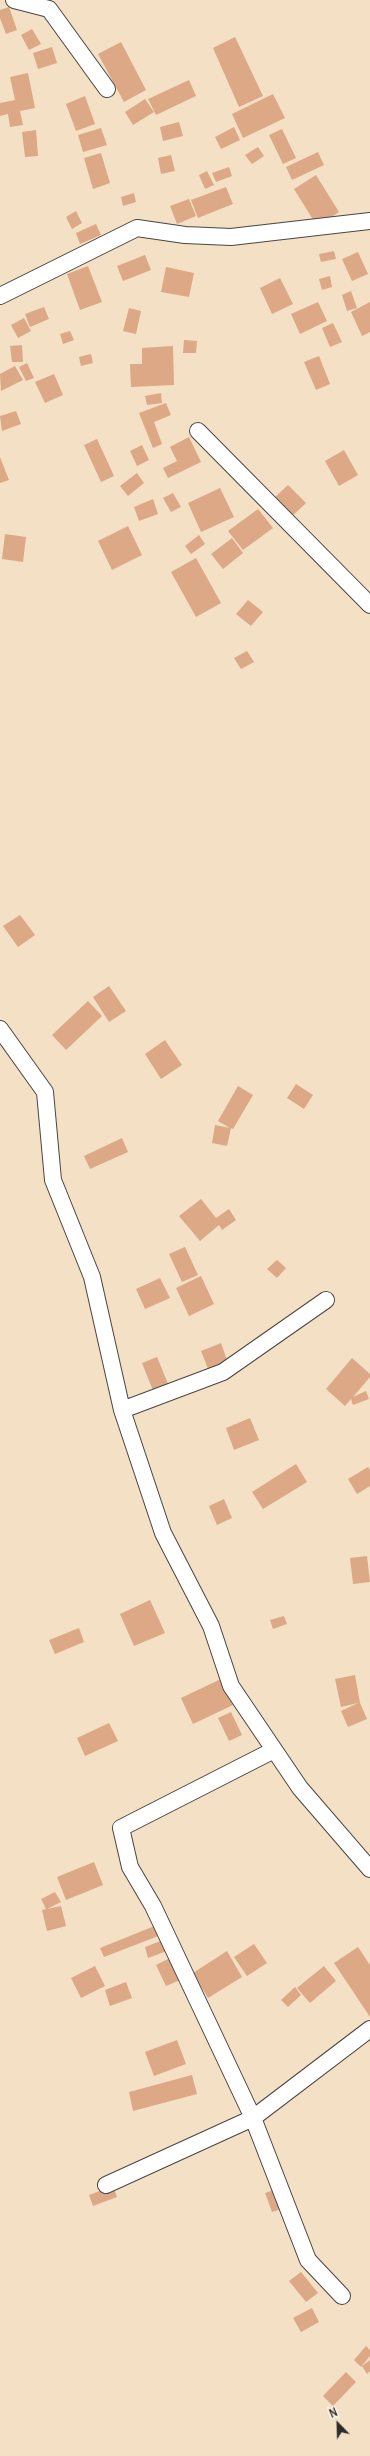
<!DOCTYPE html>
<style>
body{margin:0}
#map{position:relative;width:370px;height:2456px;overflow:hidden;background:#f4e0c4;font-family:Delius,sans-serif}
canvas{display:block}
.north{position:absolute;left:318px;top:2404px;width:40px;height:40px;-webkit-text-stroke:3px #fcf5e5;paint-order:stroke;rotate:337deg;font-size:11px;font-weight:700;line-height:16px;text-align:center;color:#2b2b2b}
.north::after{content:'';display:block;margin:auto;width:14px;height:18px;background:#2b2b2b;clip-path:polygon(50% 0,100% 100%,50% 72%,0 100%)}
</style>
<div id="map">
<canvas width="370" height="2456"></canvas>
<div class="north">N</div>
</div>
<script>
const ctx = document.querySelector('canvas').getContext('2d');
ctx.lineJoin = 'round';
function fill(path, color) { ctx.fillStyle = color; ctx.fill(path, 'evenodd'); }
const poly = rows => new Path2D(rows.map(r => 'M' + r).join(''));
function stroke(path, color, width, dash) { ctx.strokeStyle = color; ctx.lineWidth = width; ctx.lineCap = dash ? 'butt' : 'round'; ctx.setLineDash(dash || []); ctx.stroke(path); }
fill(poly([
 [9,7,17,30,6,34,0,18,0,10],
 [32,29,41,44,29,50,21,35],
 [235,37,263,96,239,107,213,48],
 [121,42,146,90,124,102,98,54],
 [52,47,57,63,38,69,33,53],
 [28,73,35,108,20,111,23,125,10,127,8,114,0,116,0,103,15,100,10,77],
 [189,80,196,96,156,115,148,99],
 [273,94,285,118,243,138,232,114],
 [85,96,95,124,76,131,66,104],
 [145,99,154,112,133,125,125,112],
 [179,122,183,136,163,141,160,127],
 [234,127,240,140,221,149,215,137],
 [101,128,107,145,83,152,78,135],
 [282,129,296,158,283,164,269,135],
 [36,130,38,156,25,157,22,132],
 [258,147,264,156,252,164,245,155],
 [318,152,324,165,292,180,286,167],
 [101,153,110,183,93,189,84,158],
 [171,155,175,171,161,174,158,158],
 [229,167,232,176,216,182,212,173],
 [207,171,214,185,205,189,199,175],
 [316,175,339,212,317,226,294,189],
 [226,187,233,204,198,218,191,200],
 [134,193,136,202,123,206,121,197],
 [189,199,196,216,177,224,170,206],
 [76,211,82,223,72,229,66,217],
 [96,224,101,235,80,244,76,233],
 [334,251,336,259,321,262,319,254],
 [358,252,368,274,352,281,342,259],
 [145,255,151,270,123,281,117,266],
 [88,266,102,302,80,310,67,274],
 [166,267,194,273,189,297,161,292],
 [330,276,332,287,322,290,319,279],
 [280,278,293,304,272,314,260,288],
 [351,291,357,308,347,311,342,295],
 [318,302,327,321,300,334,291,314],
 [370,302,370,332,362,336,351,312],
 [44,307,49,319,30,327,25,314],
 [129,308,141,311,136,334,123,331],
 [24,318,31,331,18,338,11,325],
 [333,323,342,342,330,347,322,328],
 [70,331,74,340,63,344,60,334],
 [184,340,197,341,196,353,183,353],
 [22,345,23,362,12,362,10,346],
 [173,346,174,385,131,387,130,364,142,364,142,348],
 [91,354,93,363,81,366,79,357],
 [319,356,330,384,316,390,304,362],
 [27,363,34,378,26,381,19,367],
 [15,366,23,380,1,391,0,374],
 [54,374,63,395,45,403,35,382],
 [161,393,162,403,147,405,145,396],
 [166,403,171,415,154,422,162,444,153,448,139,413],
 [16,411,21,424,2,431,0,416],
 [189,437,201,462,168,478,163,468,177,461,170,447],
 [97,439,114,476,101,482,84,445],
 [142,445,149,460,137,466,130,451],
 [344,450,358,475,339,486,325,461],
 [0,457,9,480,0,483],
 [137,473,144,483,128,496,120,486],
 [288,485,306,503,289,519,272,500],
 [220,488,234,517,201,532,188,503],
 [173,493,181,507,171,512,163,498],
 [153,499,158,514,139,521,134,507],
 [258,509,273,528,243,550,228,531],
 [128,526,142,555,112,570,98,541],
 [5,534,26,537,23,562,2,559],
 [199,535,205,544,191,554,185,546],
 [232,538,243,553,223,569,211,554],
 [196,558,221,603,196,617,171,572],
 [248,600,263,612,251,626,236,614],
 [247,651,254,662,241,669,234,658],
 [20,915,35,935,18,947,3,926],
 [109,986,126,1011,109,1022,93,997],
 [88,1001,102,1016,66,1050,52,1035],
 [165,1040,182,1065,161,1079,145,1054],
 [296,1084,313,1095,304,1109,287,1098],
 [238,1086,253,1095,233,1129,231,1128,227,1146,212,1143,215,1125,230,1128,218,1121],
 [122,1138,128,1152,90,1169,84,1156],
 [201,1199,216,1218,229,1209,236,1220,222,1230,219,1225,200,1241,179,1216],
 [185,1247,198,1275,182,1282,169,1254],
 [277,1260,286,1268,277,1278,267,1269],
 [201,1276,214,1304,189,1316,176,1288],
 [160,1278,170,1298,145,1309,136,1289],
 [221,1343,230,1369,211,1376,201,1351],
 [157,1357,173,1396,158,1403,142,1363],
 [352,1358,370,1374,370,1377,353,1397,366,1391,369,1399,353,1405,351,1399,345,1406,326,1389],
 [250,1418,259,1440,234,1450,226,1428],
 [296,1464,307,1482,263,1509,252,1492],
 [368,1467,370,1470,370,1486,357,1494,348,1479],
 [224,1499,232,1518,217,1525,209,1506],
 [367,1556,370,1582,353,1584,350,1558],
 [150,1600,165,1633,134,1646,120,1614],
 [284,1616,287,1624,273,1629,270,1620],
 [79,1628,84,1642,55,1654,49,1640],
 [355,1675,360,1703,367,1719,348,1727,341,1711,358,1703,341,1707,335,1679],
 [221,1679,233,1705,193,1724,181,1698],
 [231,1712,242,1735,229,1741,218,1718],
 [109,1723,118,1741,85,1756,77,1738],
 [94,1862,103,1885,66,1900,57,1877],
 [55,1892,61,1902,47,1909,61,1906,66,1926,47,1931,42,1910,46,1909,41,1899],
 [157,1925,161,1935,104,1957,100,1948],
 [163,1940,167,1951,148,1958,145,1947],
 [254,1944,267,1963,247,1976,234,1957],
 [358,1947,370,1965,370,2017,334,1963],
 [227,1951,242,1977,208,1998,193,1973],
 [170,1958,180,1980,166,1986,156,1965],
 [95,1966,105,1986,81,1998,71,1978],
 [324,1966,336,1981,310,2003,297,1988],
 [126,1982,132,1998,110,2006,105,1990],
 [295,1987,301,1995,288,2007,281,2000],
 [177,2040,186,2064,154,2076,145,2052],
 [192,2075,197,2094,133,2111,129,2092],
 [113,2186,117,2197,93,2206,89,2195],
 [277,2189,284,2208,272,2212,265,2193],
 [301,2272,318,2293,306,2302,289,2281],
 [312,2308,319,2322,301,2332,293,2318],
 [366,2346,370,2350,370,2356,361,2367,354,2360],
 [370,2360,370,2371,367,2374,362,2366],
 [346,2372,356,2382,333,2406,323,2396]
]), '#dca886');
const street = poly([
 [14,0,49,9,107,89],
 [0,296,137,228,185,235,231,237,370,221],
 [198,431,370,605],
 [0,1029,45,1092,53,1180,92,1277,122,1410,163,1533,211,1626,231,1686,300,1788,370,1869],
 [122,1410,223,1372,326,1300],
 [274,1750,121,1828,130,1867,153,1906,253,2118,308,2260,342,2296],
 [106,2185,253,2118,370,2029]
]);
stroke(street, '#494642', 18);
stroke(street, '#fff', 16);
</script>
